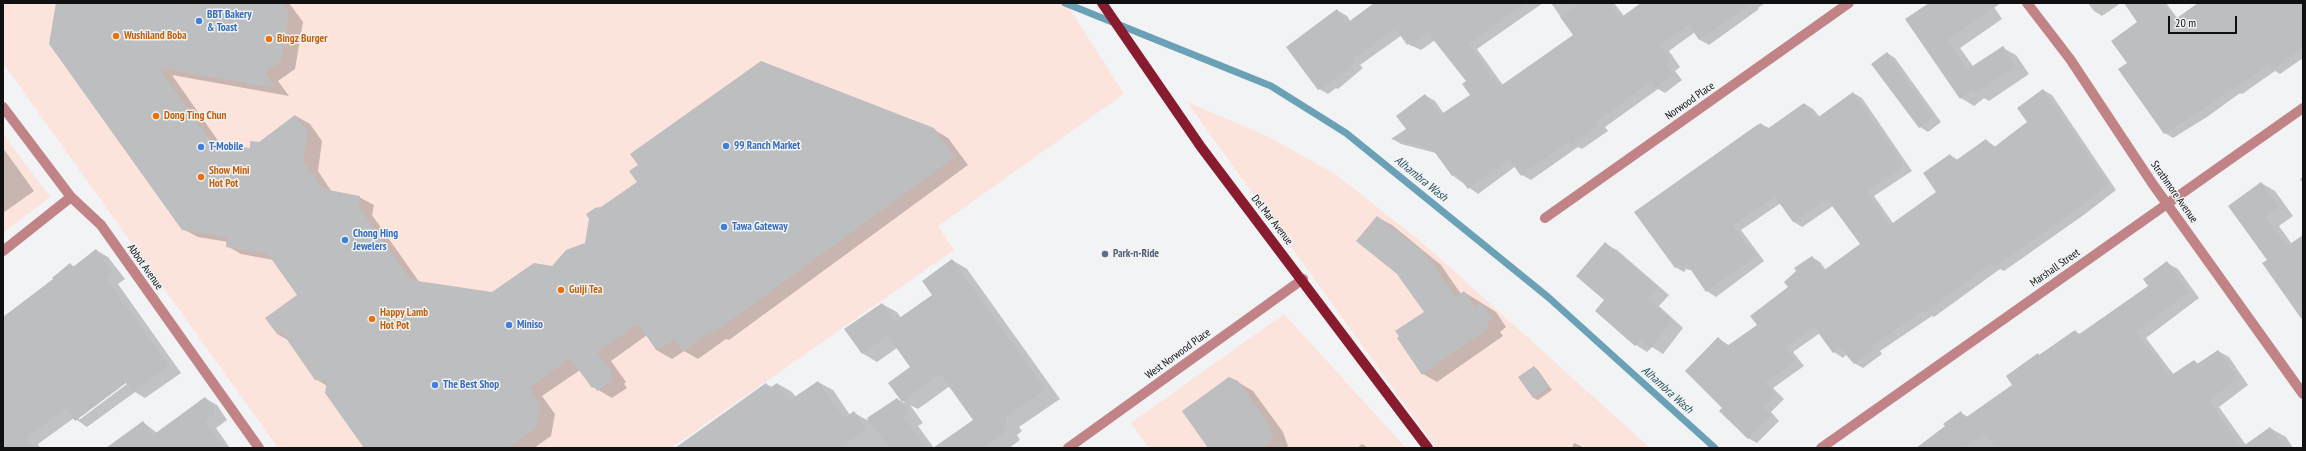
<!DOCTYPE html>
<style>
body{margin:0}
#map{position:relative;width:2306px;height:451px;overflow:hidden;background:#f2f3f5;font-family:"PT Sans Narrow",sans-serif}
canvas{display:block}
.frame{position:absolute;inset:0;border:4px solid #101011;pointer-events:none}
.scale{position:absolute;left:2168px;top:16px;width:69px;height:18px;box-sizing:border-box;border:2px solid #101011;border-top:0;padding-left:5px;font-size:12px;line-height:14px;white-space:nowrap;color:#101011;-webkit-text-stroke:3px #f2f3f5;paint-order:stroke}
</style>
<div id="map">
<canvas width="2306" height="451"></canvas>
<div class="frame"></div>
<div class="scale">20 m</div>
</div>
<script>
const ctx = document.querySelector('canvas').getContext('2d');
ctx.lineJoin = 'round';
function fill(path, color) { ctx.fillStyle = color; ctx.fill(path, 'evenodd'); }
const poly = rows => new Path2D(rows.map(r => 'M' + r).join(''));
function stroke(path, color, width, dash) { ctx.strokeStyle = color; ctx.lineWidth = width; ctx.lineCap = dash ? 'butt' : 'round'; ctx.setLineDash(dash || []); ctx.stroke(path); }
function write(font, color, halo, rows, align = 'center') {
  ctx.font = font + ' "PT Sans Narrow",sans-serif'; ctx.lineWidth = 3; ctx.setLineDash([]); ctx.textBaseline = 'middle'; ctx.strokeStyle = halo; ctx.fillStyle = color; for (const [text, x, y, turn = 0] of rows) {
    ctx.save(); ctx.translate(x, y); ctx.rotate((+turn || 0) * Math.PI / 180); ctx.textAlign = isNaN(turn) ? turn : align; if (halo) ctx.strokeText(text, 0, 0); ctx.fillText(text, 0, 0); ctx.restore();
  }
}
fill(poly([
 [3,3,1066,3,1124,94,938,226,954,250,671,448,278,448,3,63],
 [1187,102,1267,136,1335,174,1424,244,1650,448,1436,448],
 [3,134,50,197,3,233],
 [1284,314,1406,448,1149,448,1131,423]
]), '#fce3db');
fill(poly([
 [57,3,289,3,303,22,295,69,278,81,289,96,172,75,221,145,251,149,296,116,310,124,322,141,318,171,332,192,359,197,374,205,372,215,420,283,493,293,552,267,933,129,948,138,968,165,729,340,726,339,698,359,684,351,672,359,658,351,647,335,611,361,626,382,624,384,627,388,612,398,593,387,580,370,542,396,555,414,551,436,534,448,366,448,327,386,316,379,288,340,277,334,299,295,273,260,241,254,227,246,228,242,198,237,183,229],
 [1376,3,1543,3,1477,49,1503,85,1574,36,1551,3,1614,3,1624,16,1642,3,1764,4,1758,8,1759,9,1709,45,1700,40,1695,32,1669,51,1680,67,1675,71,1682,80,1665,93,1658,89,1605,127,1608,131,1582,149,1578,147,1531,180,1522,175,1516,166,1478,194,1452,175,1436,153,1401,144,1393,139,1407,129,1425,95,1435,101,1444,114,1471,95,1468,82,1435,40,1421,50,1408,44,1402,35,1360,65,1363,68,1338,89,1336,88,1328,94,1319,89,1337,10,1347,16,1351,22],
 [1930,3,1991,3,2002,19,1960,48,1973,66,2003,48,2016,55,2029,74,1989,101,1984,98,1974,106,1961,98],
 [2088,3,2121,3,2102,16,2094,11],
 [2125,3,2166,3,2178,19,2200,3,2303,3,2303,58,2280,74,2275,71,2242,94,2240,93,2207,117,2173,138,2165,133,2138,22],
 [1887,53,1895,58,1941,122,1928,132,1920,127],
 [2043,90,2052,95,2116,190,2085,214,2004,271,2000,269,1934,317,1932,316,1923,322,1880,351,1882,354,1863,368,1854,363,1847,354,1843,358,1834,352,1820,333,1793,352,1804,366,1773,388,1784,399,1771,412,1779,421,1757,443,1748,438,1723,408,1718,338,1730,346,1758,326,1812,257,1820,262,1826,270,1862,244,1833,206,1802,227,1794,222,1781,203,1741,230,1764,261,1716,297,1707,291,1693,271,1686,269,1684,272,1675,267,1761,124,1769,128,1805,104,1813,109,1820,117,1853,93,1862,98,1912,171,1874,196,1893,223,1938,192,1950,155,1958,160,1986,140,1996,147,2028,123],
 [3,148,34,191,3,213],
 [2303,177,2303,183,2300,179],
 [2261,183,2275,191,2293,216,2279,226,2292,244,2303,236,2303,319,2268,260],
 [1377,217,1392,225,1441,265,1461,294,1464,292,1496,312,1506,327,1500,332,1503,336,1437,382,1423,374,1425,312],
 [1605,244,1617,250,1669,295,1659,306,1683,328,1663,354,1652,347,1647,352,1636,345,1605,300],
 [96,250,108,257,125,279,118,284,181,373,145,398,135,392,87,427,74,418,38,444,40,448,3,448,3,319,55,279,70,264,75,267],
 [130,379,131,381,79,420,79,418],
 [952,260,967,269,1060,399,1019,427,1022,431,1017,435,1020,440,1009,448,934,448,974,420,950,386,918,409,910,405,923,423,918,426,934,448,677,448,766,384,772,387,778,384,792,392,796,397,818,382,833,390,850,415,854,413,867,420,897,399,905,403,890,383,911,368,897,348,877,362,862,353,882,304,897,312,901,318,933,295],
 [2167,263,2178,269,2199,298,2146,338,2174,375,2194,361,2199,364,2218,351,2229,357,2248,385,2219,407,2246,445,2270,428,2286,437,2293,448,1936,448,1946,427,1961,413,1968,417,2014,385,2075,331,2080,334,2150,286],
 [1534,367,1538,370,1552,390,1538,400,1534,398],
 [1238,382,1253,391,1283,432,1288,446,1285,448,1209,448],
 [205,398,217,405,227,420,216,428,230,448,109,448,143,422,157,433],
 [1574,443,1585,448,1572,448],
 [1362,444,1369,448,1357,448]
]), '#0003');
stroke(poly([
 [1065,3,1271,86,1346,133,1548,297,1715,448]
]), '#6aa1b6', 7);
fill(poly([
 [56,3,282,3,289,13,281,61,265,72,276,88,159,68,212,143,250,148,250,141,259,142,295,115,308,132,303,162,323,189,360,196,358,206,411,280,492,292,534,263,552,266,566,250,585,243,589,219,586,214,595,208,601,207,637,182,629,171,638,165,630,154,761,61,934,128,955,157,714,333,712,330,683,352,674,340,657,351,638,324,597,352,613,373,610,375,613,380,597,391,594,386,592,388,570,358,529,388,541,405,536,428,509,448,364,448,325,393,327,382,315,380,281,331,277,334,265,318,297,295,268,254,226,247,227,237,182,230,49,44],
 [1374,3,1526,3,1469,43,1499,87,1573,35,1560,17,1580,3,1610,3,1620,18,1641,3,1752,3,1699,40,1689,25,1660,45,1671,61,1666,65,1673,75,1655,88,1651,82,1597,121,1599,125,1572,145,1569,141,1521,176,1509,159,1468,189,1458,176,1455,174,1452,176,1433,150,1391,139,1406,129,1396,116,1425,94,1440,115,1470,95,1462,84,1466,81,1428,33,1411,46,1409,43,1407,45,1396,29,1393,30,1352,60,1354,62,1350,68,1318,90,1286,47,1337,9,1347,23],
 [1929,3,2001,3,1947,40,1968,69,2003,46,2016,66,1975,94,1972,90,1960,99,1905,19],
 [2124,3,2162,3,2174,20,2198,3,2303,3,2303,48,2271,70,2268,65,2233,90,2232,88,2198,113,2164,134,2118,69,2127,63,2111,41,2137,22],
 [1887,52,1933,117,1919,128,1871,64],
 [2043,89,2108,184,2076,210,1994,267,1992,263,1924,313,1923,311,1914,317,1872,346,1874,349,1854,364,1840,348,1833,353,1814,327,1785,347,1796,361,1765,383,1776,393,1763,407,1771,415,1748,439,1719,411,1722,408,1685,371,1718,337,1727,346,1757,325,1750,316,1788,287,1784,282,1796,271,1794,268,1812,256,1823,271,1860,244,1827,199,1793,222,1775,197,1733,225,1756,256,1706,292,1687,264,1682,268,1679,263,1675,268,1634,212,1757,125,1761,123,1766,130,1804,103,1817,118,1853,92,1904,166,1866,191,1890,225,1936,192,1923,173,1950,154,1955,161,1986,139,1993,148,2027,122,2017,108],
 [2261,182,2279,207,2265,217,2287,246,2303,235,2303,321,2262,263,2267,260,2228,206],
 [1377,216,1427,255,1455,297,1464,291,1475,307,1481,303,1493,319,1486,323,1489,328,1422,375,1397,338,1399,336,1395,331,1424,312,1397,274,1356,241],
 [1605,242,1658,287,1648,299,1672,320,1651,348,1641,339,1635,346,1595,311,1604,300,1576,276],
 [96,249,113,272,106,277,169,366,133,392,126,383,75,421,66,409,26,437,34,448,3,448,3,317,53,279,52,278,70,263,73,267],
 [952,259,1046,390,1005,418,1008,423,1003,426,1006,431,982,448,933,448,973,420,940,374,902,402,888,383,910,367,888,336,862,354,844,329,882,303,895,321,932,295,922,281],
 [2167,261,2189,292,2136,332,2170,376,2194,360,2197,364,2218,350,2238,379,2209,400,2242,447,2270,427,2285,448,1996,448,1984,434,1965,448,1916,448,1945,426,1943,424,1961,411,1965,418,2012,385,2006,376,2038,353,2039,355,2075,330,2078,335,2148,286,2143,279],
 [1534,366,1549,387,1533,398,1518,377],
 [1229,377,1238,381,1268,423,1274,438,1262,448,1208,448,1182,411],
 [818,381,844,418,854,411,867,429,840,448,675,448,766,383,770,388,777,383,790,400],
 [205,397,216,413,205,421,224,448,106,448,143,421,153,435],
 [897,398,909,414,904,417,926,448,889,448,867,418]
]), '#bdbebf');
stroke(poly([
 [2027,3,2070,59,2152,183,2303,394],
 [3,107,71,197,101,225,259,448],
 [1545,218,1849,3],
 [3,251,71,197],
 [1068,448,1303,279],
 [1821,448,2303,108]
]), '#c18385', 10);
stroke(poly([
 [1102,3,1201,147,1428,448]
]), '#881b2d', 10);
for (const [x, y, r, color] of [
 [199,21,4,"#3f7fe0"],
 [116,36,4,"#e8710a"],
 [269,39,4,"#e8710a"],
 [156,116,4,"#e8710a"],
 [726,146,4,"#3f7fe0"],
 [201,147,4,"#3f7fe0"],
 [201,177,4,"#e8710a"],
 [724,227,4,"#3f7fe0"],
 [345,240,4,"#3f7fe0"],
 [1105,254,4,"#5c6f8a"],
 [561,290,4,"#e8710a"],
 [372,319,4,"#e8710a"],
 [509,325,4,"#3f7fe0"],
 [435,385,4,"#3f7fe0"]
]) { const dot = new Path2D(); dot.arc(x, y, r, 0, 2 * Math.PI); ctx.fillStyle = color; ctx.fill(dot); stroke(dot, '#f2f3f5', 1.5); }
write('bold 11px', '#366cbe', '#f2f3f5', [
 ["BBT Bakery",207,15],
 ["& Toast",207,28],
 ["99 Ranch Market",734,146],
 ["T-Mobile",209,147],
 ["Tawa Gateway",732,227],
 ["Chong Hing",353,234],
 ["Jewelers",353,247],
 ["Miniso",517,325],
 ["The Best Shop",443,385]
], 'left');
write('bold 11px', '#c56008', '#f2f3f5', [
 ["Wushiland Boba",124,36],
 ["Bingz Burger",277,39],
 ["Dong Ting Chun",164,116],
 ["Show Mini",209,171],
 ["Hot Pot",209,184],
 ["Guiji Tea",569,290],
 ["Happy Lamb",380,313],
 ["Hot Pot",380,326]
], 'left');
write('11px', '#101011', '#f2f3f5', [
 ["Norwood Place",1690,101,-35],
 ["Strathmore Avenue",2174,192,55],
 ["Del Mar Avenue",1272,220,52],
 ["Abbot Avenue",145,267,55],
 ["Marshall Street",2055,268,-35],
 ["West Norwood Place",1178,354,-36]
]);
write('bold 11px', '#4e5e75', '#f2f3f5', [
 ["Park-n-Ride",1113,254]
], 'left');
write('italic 12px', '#245161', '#f2f3f5', [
 ["Alhambra Wash",1421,179,39],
 ["Alhambra Wash",1667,390,42]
]);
</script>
